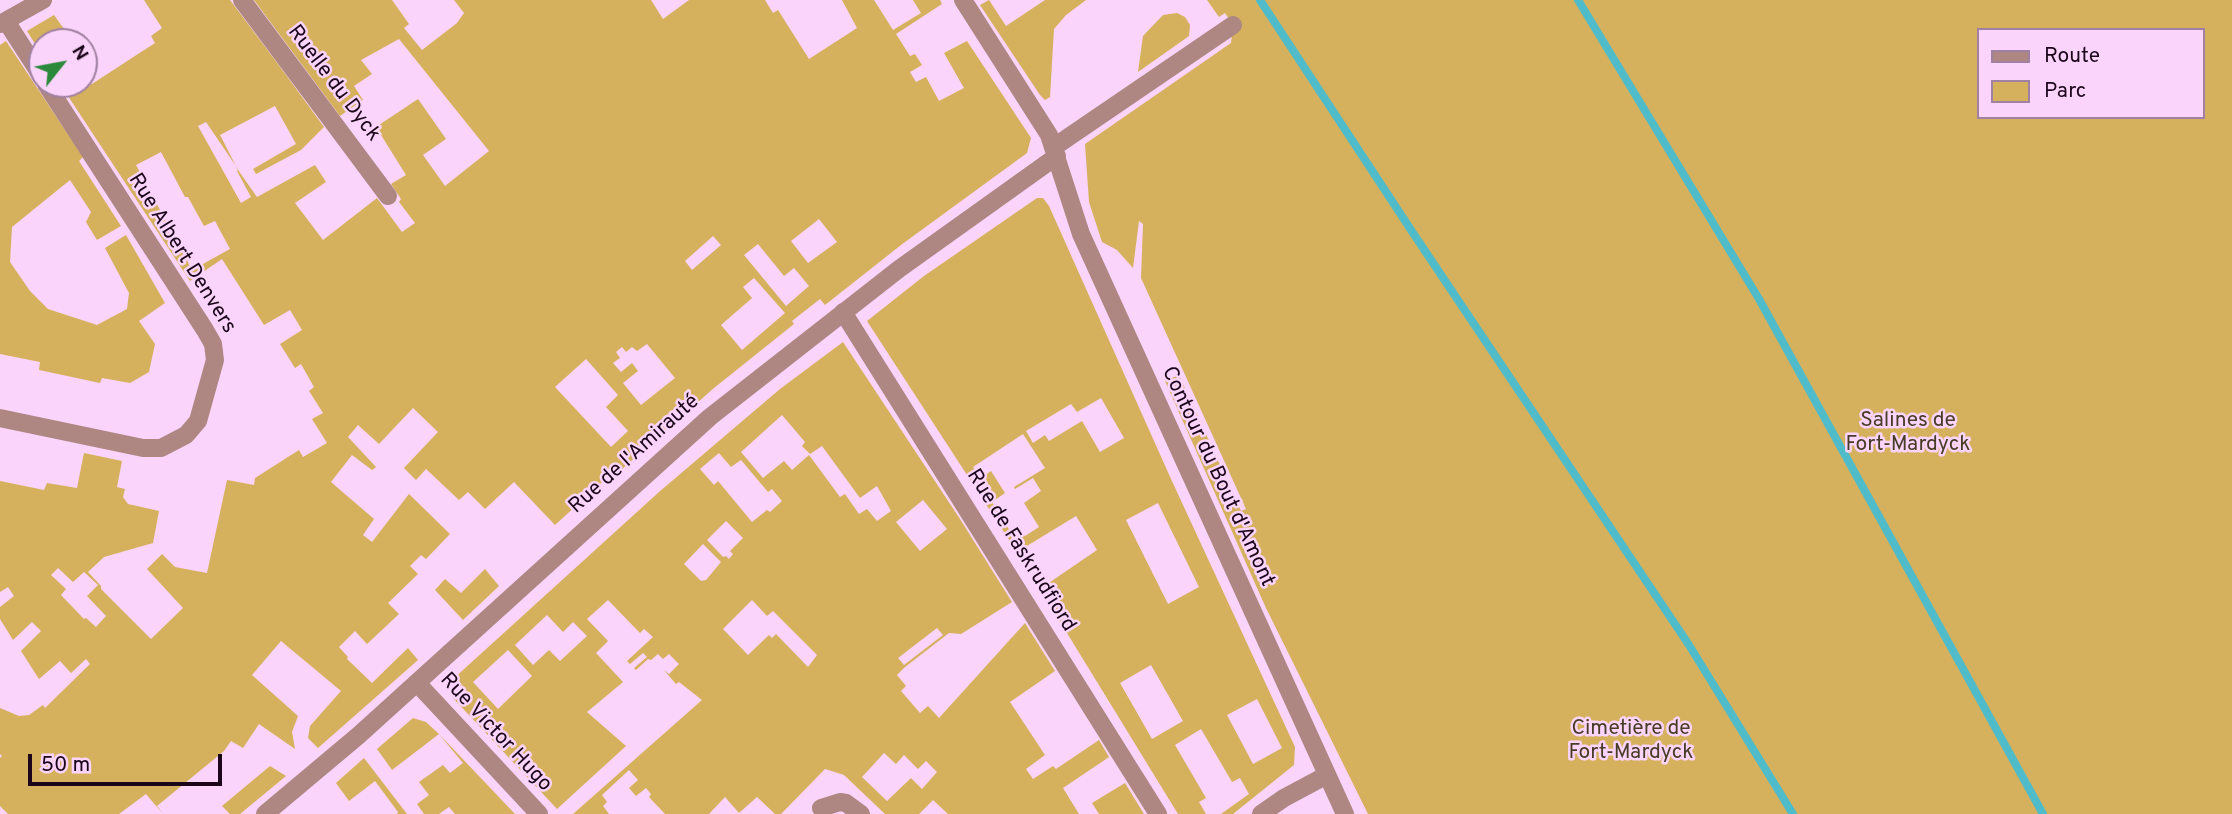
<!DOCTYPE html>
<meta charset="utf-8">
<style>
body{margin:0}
#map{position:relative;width:2232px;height:814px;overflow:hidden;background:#fad4fa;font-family:Overpass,sans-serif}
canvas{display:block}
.legend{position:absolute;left:1977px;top:28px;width:228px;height:91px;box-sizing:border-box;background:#fad4fa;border:2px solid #a081a1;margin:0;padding:9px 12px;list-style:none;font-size:21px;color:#1a051b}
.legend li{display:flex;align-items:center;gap:14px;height:35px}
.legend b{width:35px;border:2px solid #a081a1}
.north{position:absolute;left:28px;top:28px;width:70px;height:70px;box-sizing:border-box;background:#fad4fa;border:2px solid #a081a1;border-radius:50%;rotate:59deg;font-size:19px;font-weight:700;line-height:28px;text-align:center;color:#1a051b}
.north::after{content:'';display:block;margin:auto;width:24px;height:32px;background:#2b893b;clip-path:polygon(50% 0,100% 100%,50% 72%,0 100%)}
.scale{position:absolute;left:28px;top:754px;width:194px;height:32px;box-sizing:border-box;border:4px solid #1a051b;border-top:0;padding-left:9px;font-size:21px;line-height:24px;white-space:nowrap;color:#1a051b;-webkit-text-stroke:5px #fad4fa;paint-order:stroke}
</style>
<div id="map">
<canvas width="2232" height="814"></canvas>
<ul class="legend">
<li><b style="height:9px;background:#ae8782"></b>Route</li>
<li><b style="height:19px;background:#d5b15d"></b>Parc</li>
</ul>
<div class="north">N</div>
<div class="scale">50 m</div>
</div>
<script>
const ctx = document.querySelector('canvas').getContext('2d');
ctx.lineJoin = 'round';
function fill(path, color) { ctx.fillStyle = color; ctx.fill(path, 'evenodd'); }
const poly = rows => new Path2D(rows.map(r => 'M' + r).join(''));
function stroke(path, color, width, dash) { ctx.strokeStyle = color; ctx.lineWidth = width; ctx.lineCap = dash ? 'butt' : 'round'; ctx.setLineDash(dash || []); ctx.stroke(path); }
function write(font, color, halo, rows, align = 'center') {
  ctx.font = font + ' Overpass,sans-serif'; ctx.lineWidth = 5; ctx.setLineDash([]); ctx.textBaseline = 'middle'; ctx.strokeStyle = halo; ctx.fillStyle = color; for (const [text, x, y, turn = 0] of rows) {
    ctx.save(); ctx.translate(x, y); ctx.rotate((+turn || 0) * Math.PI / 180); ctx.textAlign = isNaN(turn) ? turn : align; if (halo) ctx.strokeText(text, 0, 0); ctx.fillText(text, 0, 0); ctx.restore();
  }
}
fill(poly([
 [144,0,230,0,278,64,324,127,301,150,256,174,253,169,296,144,275,106,220,135,238,170,257,197,315,165,326,182,295,203,323,240,377,198,402,232,415,223,399,202,401,199,391,184,406,175,376,127,418,99,446,139,423,155,445,186,489,151,399,39,361,60,372,74,354,86,363,100,340,116,254,0,392,0,409,24,404,28,422,50,457,23,464,13,454,0,651,0,663,19,689,0,765,0,773,13,778,10,809,59,857,28,842,0,874,0,893,30,921,13,913,0,940,0,942,4,896,34,910,56,915,54,922,65,910,72,916,82,926,77,939,101,964,88,944,53,967,41,1031,138,1027,153,901,245,825,305,820,299,792,321,794,324,714,388,612,478,609,476,555,525,514,482,485,509,468,492,459,500,426,469,416,480,404,468,438,432,413,408,379,444,358,425,348,437,376,467,372,470,352,455,331,482,374,519,363,535,372,542,409,494,450,534,426,559,421,555,410,566,418,574,388,603,399,614,367,644,355,631,339,647,348,657,347,659,372,683,408,648,418,660,318,748,308,738,310,726,341,691,281,641,252,675,298,716,292,732,295,749,259,724,243,748,231,741,224,751,157,806,163,814,146,794,119,814,8,814,0,806,0,758,2,756,0,754,0,708,19,716,29,715,43,705,45,708,90,664,86,659,71,673,60,661,39,679,21,651,41,631,32,622,13,640,0,619,0,607,14,596,8,587,0,592,0,481,44,490,47,483,77,488,84,453,122,461,117,487,125,489,123,497,128,504,159,511,153,543,104,557,88,572,101,586,101,589,151,639,183,608,147,569,162,554,175,567,207,573,227,480,254,485,255,478,299,450,303,457,327,443,312,419,323,413,309,391,314,387,301,364,295,368,280,344,302,330,290,310,264,325,222,259,190,281,60,84,72,84,78,93,155,43,151,36,162,28],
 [206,122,238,169,237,171,251,197,241,203,198,126],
 [161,152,185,197,188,197,204,226,215,221,230,249,192,270,136,165],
 [819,219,837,242,808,263,791,241],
 [713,236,721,245,692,270,685,261],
 [758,244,784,276,794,268,809,286,786,306,744,255],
 [754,278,785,313,742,350,721,325,752,298,743,287],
 [647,344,675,378,641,405,623,383,638,371,632,363,621,372,613,363,620,358,616,352,622,347,626,352,632,347,637,351],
 [586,359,618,395,606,407,628,431,611,447,555,387],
 [58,568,73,582,84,572,98,585,87,596,106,616,96,627,86,618,84,619,61,595,66,589,51,575],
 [989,0,1006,26,1045,0,1086,0,1066,15,1054,29,1050,97,1045,100,1040,95,980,5],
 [1207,0,2232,0,2232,814,1368,814,1266,608,1165,381,1179,375,1241,511,1246,509,1141,278,1143,224,1139,221,1133,268,1117,250,1102,242,1089,202,1085,144,1231,43,1233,25,1225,13,1219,17],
 [1978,30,2202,30,2202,117,1978,117],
 [1177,13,1185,17,1190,25,1189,36,1138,72,1143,36,1163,15],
 [54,15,64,29,42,42,42,55,27,31],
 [6,41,83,157,79,161,121,226,97,240,86,222,91,212,70,180,12,227,10,262,30,291,48,309,97,325,127,309,129,293,105,248,126,235,165,303,139,321,155,344,149,372,130,383,102,378,100,383,39,370,40,362,0,354,0,45],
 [1037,198,1043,198,1049,206,1171,479,1295,747,1294,765,1233,814,1221,814,1249,794,1240,778,1232,782,1201,729,1175,745,1206,798,1199,802,1206,814,1178,814,1040,589,1097,550,1076,516,1017,552,867,321,924,276],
 [1101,398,1124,438,1100,452,1082,421,1049,441,1045,435,1033,443,1026,431,1071,404,1077,412],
 [1023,434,1045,468,1014,487,1015,489,1033,478,1041,491,1024,503,1039,527,1025,536,1022,531,1013,536,992,502,1005,493,991,471,981,478,973,467],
 [1158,503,1199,587,1168,604,1126,520],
 [1151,665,1183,721,1152,739,1120,683],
 [1257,699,1282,748,1253,764,1227,715],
 [843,342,960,519,1012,602,961,634,949,633,905,667,897,675,906,686,901,691,920,713,928,706,939,718,1025,623,1055,671,1010,702,1045,755,1026,769,1033,779,1053,766,1056,769,1099,740,1109,757,1063,788,1079,814,948,814,933,800,919,814,885,814,844,775,825,769,781,814,775,814,757,797,739,813,725,797,709,814,665,814,649,797,651,794,646,788,636,796,629,788,638,780,629,770,602,795,607,802,603,806,609,814,573,814,702,700,679,682,676,684,664,670,669,674,679,664,669,654,663,659,658,654,651,660,648,659,636,670,634,668,647,657,643,653,630,664,627,661,653,637,644,629,640,633,608,600,587,619,608,641,596,653,623,682,587,712,626,746,557,809,453,698,452,680,659,492,780,389],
 [782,415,805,442,802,446,810,454,822,446,860,498,877,486,891,511,877,521,867,509,859,514,845,494,840,497,809,455,792,470,784,461,763,478,741,452],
 [719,453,731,467,741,460,768,492,772,489,782,501,770,512,767,510,752,522,718,481,714,485,700,469],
 [923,500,947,529,920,551,896,522],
 [726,521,743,538,730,551,733,554,729,559,726,556,723,557,707,540],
 [703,544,721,562,706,580,701,581,684,564],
 [752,600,767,616,773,611,817,655,808,667,776,634,772,638,769,635,748,655,723,629],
 [547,615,563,632,573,622,587,636,560,661,549,650,533,665,515,645],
 [937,628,943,635,904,665,898,658],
 [508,650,532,676,498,709,473,682],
 [884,753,896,764,904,755,918,769,926,761,937,772,922,789,911,778,887,801,862,777],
 [485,569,499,586,463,620,435,590,445,579,461,593],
 [413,718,426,722,439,734,515,814,455,814,449,807,439,814,424,814,417,804,429,795,419,782,443,765,450,773,463,763,439,734,392,770,377,749],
 [364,758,407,814,397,814,398,812,375,781,349,801,336,783],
 [270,766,286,776,240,814,230,814,222,806],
 [1125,783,1144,814,1099,814,1092,803]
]), '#d5b15d');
stroke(poly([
 [1260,0,1413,233,1689,645,1793,814],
 [1578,0,1759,299,2043,814]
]), '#50bcc9', 8);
stroke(poly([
 [242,0,388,196],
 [963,0,1049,135,1081,234,1345,814],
 [6,21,42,77],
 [0,24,43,0],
 [1054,147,1233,25],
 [843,312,1158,814],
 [0,418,143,448,161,448,186,435,198,421,215,360,213,344,205,330,46,84],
 [417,683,539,814],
 [821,808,840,802,846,803,861,814],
 [265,814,359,735,710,417,899,269,1057,156],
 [1261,814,1284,798,1327,775]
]), '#ae8782', 18);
write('21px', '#1a051b', '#fad4fa', [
 ["Ruelle du Dyck",333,84,53],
 ["Rue Albert Denvers",181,254,58],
 ["Rue de l'Amirauté",635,455,-42],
 ["Contour du Bout d'Amont",1217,477,65],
 ["Rue de Faskrudfiord",1020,551,58],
 ["Rue Victor Hugo",495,733,47]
]);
write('21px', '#473c25', '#fad4fa', [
 ["Salines de",1908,422],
 ["Fort-Mardyck",1908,446],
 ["Cimetière de",1631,730],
 ["Fort-Mardyck",1631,754]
]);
</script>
